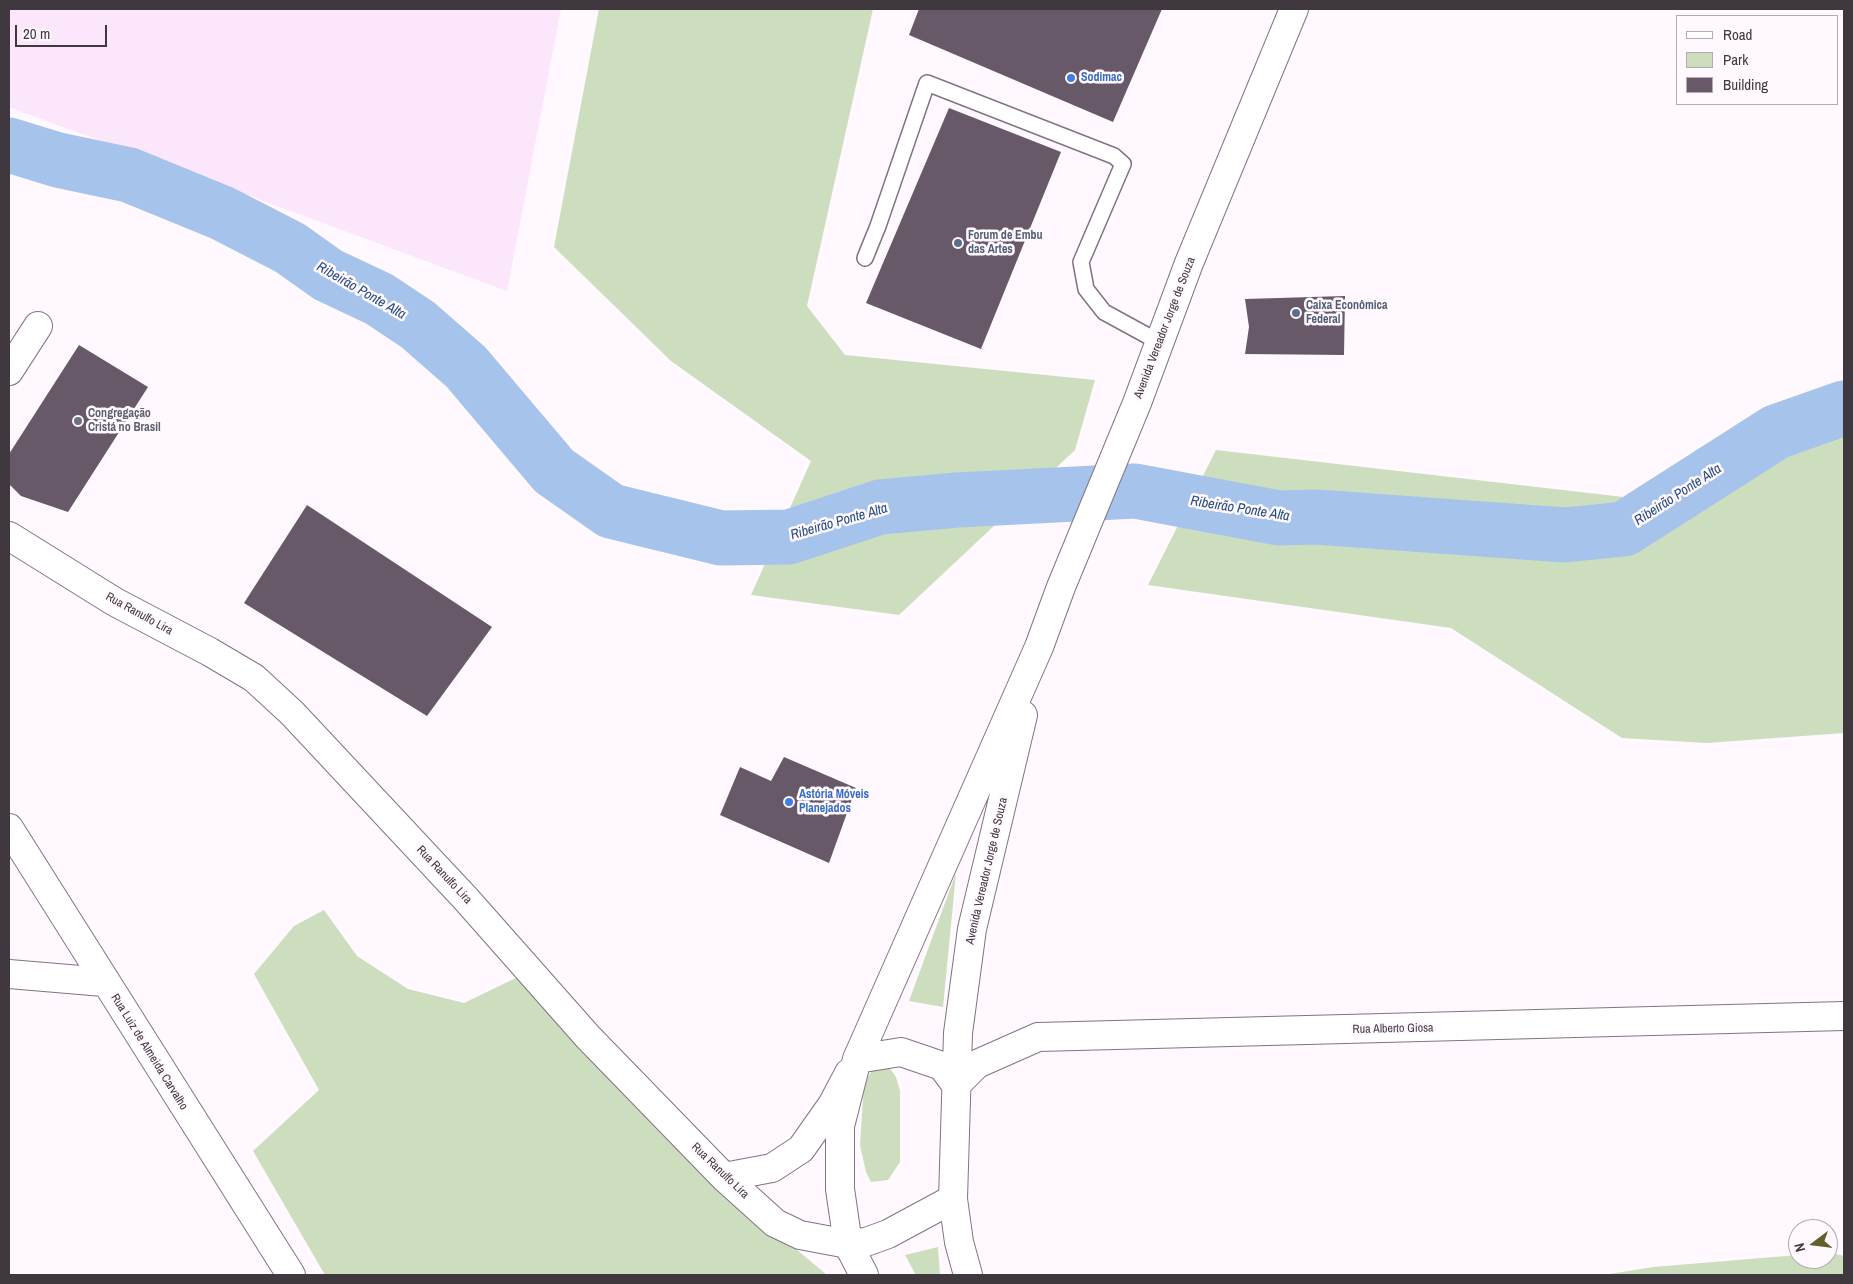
<!DOCTYPE html>
<meta charset="utf-8">
<style>
body{margin:0}
#map{position:relative;width:1853px;height:1284px;overflow:hidden;background:#fff8fe;font-family:"Archivo Narrow",sans-serif}
canvas{display:block}
.frame{position:absolute;inset:0;border:10px solid #3f383f;pointer-events:none}
.legend{position:absolute;left:1676px;top:15px;width:162px;height:90px;box-sizing:border-box;background:#fff8fe;border:1px solid #b2abb2;margin:0;padding:6px 9px;list-style:none;font-size:15px;color:#3f383f}
.legend li{display:flex;align-items:center;gap:10px;height:25px}
.legend b{width:25px;border:1px solid #b2abb2}
.north{position:absolute;left:1788px;top:1219px;width:50px;height:50px;box-sizing:border-box;background:#fff8fe;border:1px solid #b2abb2;border-radius:50%;rotate:255deg;font-size:14px;font-weight:700;line-height:20px;text-align:center;color:#3f383f}
.north::after{content:'';display:block;margin:auto;width:18px;height:22px;background:#645e2b;clip-path:polygon(50% 0,100% 100%,50% 72%,0 100%)}
.scale{position:absolute;left:15px;top:25px;width:92px;height:22px;box-sizing:border-box;border:2px solid #3f383f;border-top:0;padding-left:6px;font-size:15px;line-height:18px;white-space:nowrap;color:#3f383f;-webkit-text-stroke:4px #fff8fe;paint-order:stroke}
</style>
<div id="map">
<canvas width="1853" height="1284"></canvas>
<div class="frame"></div>
<ul class="legend">
<li><b style="height:6px;background:#fff"></b>Road</li>
<li><b style="height:14px;background:#ccdebe"></b>Park</li>
<li><b style="height:14px;background:#675967"></b>Building</li>
</ul>
<div class="north">N</div>
<div class="scale">20 m</div>
</div>
<script>
const ctx = document.querySelector('canvas').getContext('2d');
ctx.lineJoin = 'round';
function fill(path, color) { ctx.fillStyle = color; ctx.fill(path, 'evenodd'); }
const poly = rows => new Path2D(rows.map(r => 'M' + r).join(''));
function stroke(path, color, width, dash) { ctx.strokeStyle = color; ctx.lineWidth = width; ctx.lineCap = dash ? 'butt' : 'round'; ctx.setLineDash(dash || []); ctx.stroke(path); }
function write(font, color, halo, rows, align = 'center') {
  ctx.font = font + ' "Archivo Narrow",sans-serif'; ctx.lineWidth = 5; ctx.setLineDash([]); ctx.textBaseline = 'middle'; ctx.strokeStyle = halo; ctx.fillStyle = color; for (const [text, x, y, turn = 0] of rows) {
    ctx.save(); ctx.translate(x, y); ctx.rotate((+turn || 0) * Math.PI / 180); ctx.textAlign = isNaN(turn) ? turn : align; if (halo) ctx.strokeText(text, 0, 0); ctx.fillText(text, 0, 0); ctx.restore();
  }
}
fill(poly([
 [9,9,561,9,507,291,9,107]
]), '#fce6fc');
fill(poly([
 [599,9,873,9,807,306,845,355,1095,380,1075,450,899,615,751,595,811,461,671,361,554,247],
 [1844,431,1844,733,1707,743,1622,738,1451,628,1148,585,1216,450,1641,499],
 [956,873,943,1007,909,1001],
 [324,910,357,956,408,989,464,1003,520,976,685,1156,827,1275,325,1275,253,1151,319,1090,254,974,294,926],
 [886,1063,896,1077,900,1091,900,1162,888,1180,871,1182,866,1172,860,1145,864,1084,875,1065],
 [938,1247,940,1275,916,1275,905,1255],
 [1828,1252,1844,1256,1844,1275,1604,1275,1653,1267,1798,1255,1798,1259,1828,1259]
]), '#ccdebe');
stroke(poly([
 [9,145,58,160,129,175,222,213,290,248,328,275,379,299,418,325,466,367,554,471,611,511,721,538,789,537,880,507,957,500,1135,491,1279,518,1316,517,1565,535,1624,529,1776,432,1844,408]
]), '#a5c3eb', 55);
fill(poly([
 [919,9,1162,9,1113,122,909,35],
 [949,108,1061,152,981,349,866,303],
 [1345,296,1344,355,1245,354,1249,327,1245,299],
 [79,345,148,387,68,512,21,496,9,484,9,454],
 [307,505,492,627,427,716,244,603],
 [784,757,856,788,829,863,720,815,740,767,771,781]
]), '#675967');
const service = poly([
 [865,258,878,226,927,83,1114,156,1123,164,1081,262,1086,289,1104,312,1159,342]
]);
const minor = poly([
 [9,371,38,326],
 [9,536,115,602,210,652,254,678,292,713,466,899,588,1037,724,1177,775,1223,800,1235,848,1244],
 [9,828,291,1275],
 [9,974,104,982],
 [956,1085,977,1064,1038,1037,1844,1016],
 [724,1177,772,1168,801,1149,832,1105,849,1073]
]);
const secondary = poly([
 [857,1059,901,1052,942,1066,956,1085],
 [848,1244,866,1242,888,1234,953,1199],
 [864,1275,848,1244,840,1189,840,1126,857,1059,1039,647,1061,587,1137,403,1189,263,1294,9],
 [968,1275,959,1242,953,1199,958,1033,972,929,1023,715]
]);
stroke(service, '#827382', 18);
stroke(minor, '#827382', 30);
stroke(secondary, '#827382', 30);
stroke(service, '#fff', 15);
stroke(minor, '#fff', 28);
stroke(secondary, '#fff', 28);
for (const [x, y, r, color] of [
 [1071,78,5,"#3f7fe0"],
 [958,243,5,"#5c6f8a"],
 [1296,313,5,"#5c6f8a"],
 [78,421,5,"#6b7280"],
 [789,802,5,"#3f7fe0"]
]) { const dot = new Path2D(); dot.arc(x, y, r, 0, 2 * Math.PI); ctx.fillStyle = color; ctx.fill(dot); stroke(dot, '#fff8fe', 2); }
write('bold 12px', '#366cbe', '#fff8fe', [
 ["Sodimac",1081,78],
 ["Astória Móveis",799,795],
 ["Planejados",799,809]
], 'left');
write('bold 12px', '#4e5e75', '#fff8fe', [
 ["Forum de Embu",968,236],
 ["das Artes",968,250],
 ["Caixa Econômica",1306,306],
 ["Federal",1306,320]
], 'left');
write('12px', '#3f383f', '#fff8fe', [
 ["Avenida Vereador Jorge de Souza",1165,328,-69],
 ["Rua Ranulfo Lira",139,614,29],
 ["Avenida Vereador Jorge de Souza",987,871,-77],
 ["Rua Ranulfo Lira",444,875,47],
 ["Rua Alberto Giosa",1393,1029,-1],
 ["Rua Luiz de Almeida Carvalho",149,1052,58],
 ["Rua Ranulfo Lira",720,1171,44]
]);
write('bold 12px', '#5b616d', '#fff8fe', [
 ["Congregação",88,414],
 ["Cristá no Brasil",88,428]
], 'left');
write('italic 14px', '#254c7e', '#fff8fe', [
 ["Ribeirão Ponte Alta",361,291,30],
 ["Ribeirão Ponte Alta",1678,495,-33],
 ["Ribeirão Ponte Alta",1240,509,9],
 ["Ribeirão Ponte Alta",839,522,-16]
]);
</script>
